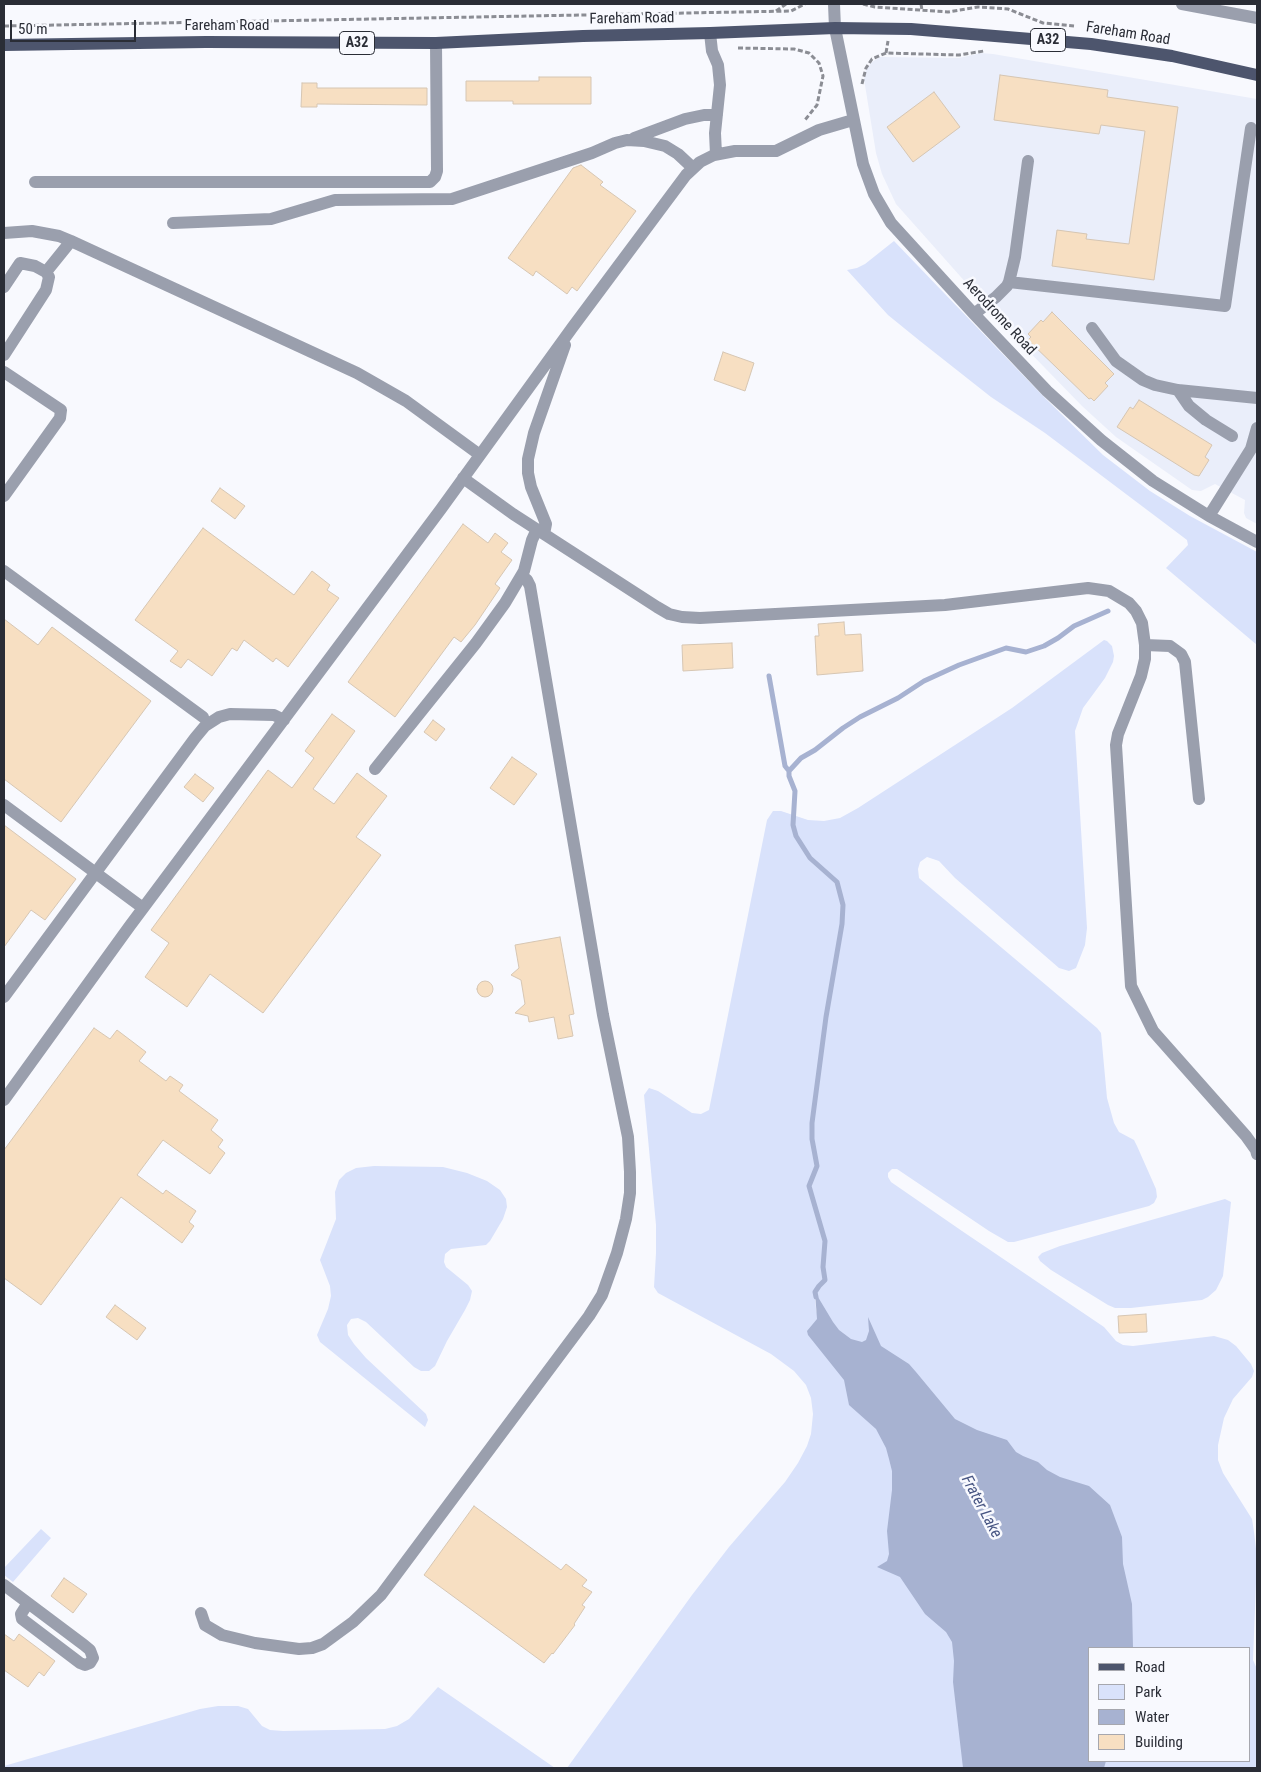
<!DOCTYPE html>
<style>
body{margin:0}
#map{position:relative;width:1261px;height:1772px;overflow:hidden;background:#f8f9fe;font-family:"Roboto Condensed",sans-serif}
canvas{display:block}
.frame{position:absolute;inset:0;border:5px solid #2a2d36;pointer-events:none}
.legend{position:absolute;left:1088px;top:1647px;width:162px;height:115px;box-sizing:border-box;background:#f8f9fe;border:1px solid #a6a7ae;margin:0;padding:6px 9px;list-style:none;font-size:15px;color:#2a2d36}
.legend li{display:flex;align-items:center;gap:10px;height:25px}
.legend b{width:25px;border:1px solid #a6a7ae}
.scale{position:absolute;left:10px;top:20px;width:126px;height:22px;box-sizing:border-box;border:2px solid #2a2d36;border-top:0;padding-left:6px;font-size:15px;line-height:18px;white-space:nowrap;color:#2a2d36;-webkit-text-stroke:4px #f8f9fe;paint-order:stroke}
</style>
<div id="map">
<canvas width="1261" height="1772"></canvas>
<div class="frame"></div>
<ul class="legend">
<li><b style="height:6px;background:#4d556d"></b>Road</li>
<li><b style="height:14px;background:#d9e2fb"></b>Park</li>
<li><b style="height:14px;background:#a7b2d1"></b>Water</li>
<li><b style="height:14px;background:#f7dfc2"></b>Building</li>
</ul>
<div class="scale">50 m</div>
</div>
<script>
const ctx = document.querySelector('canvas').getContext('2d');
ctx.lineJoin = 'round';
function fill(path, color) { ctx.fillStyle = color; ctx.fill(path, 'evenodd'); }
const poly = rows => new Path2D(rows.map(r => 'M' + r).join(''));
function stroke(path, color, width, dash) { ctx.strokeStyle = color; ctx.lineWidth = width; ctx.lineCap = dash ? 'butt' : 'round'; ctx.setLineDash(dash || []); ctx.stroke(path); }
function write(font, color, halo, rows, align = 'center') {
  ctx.font = font + ' "Roboto Condensed",sans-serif'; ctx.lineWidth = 5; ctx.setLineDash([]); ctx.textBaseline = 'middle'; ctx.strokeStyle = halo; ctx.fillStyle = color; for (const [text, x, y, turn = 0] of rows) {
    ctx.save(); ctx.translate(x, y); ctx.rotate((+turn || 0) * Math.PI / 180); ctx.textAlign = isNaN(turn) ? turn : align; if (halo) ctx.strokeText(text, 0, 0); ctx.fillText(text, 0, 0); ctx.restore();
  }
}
fill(poly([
 [981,53,993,54,1257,99,1257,524,1246,518,1244,513,1245,500,1215,484,1201,491,1192,490,1116,437,1082,406,1008,330,896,204,882,174,876,153,864,79,866,70,872,62,880,57,959,58]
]), '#eaeefa');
fill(poly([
 [894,241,1046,399,1103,455,1150,491,1190,516,1257,552,1257,645,1166,568,1188,545,1187,540,1045,433,991,397,920,341,888,315,847,270,857,268,865,264],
 [1104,640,1107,641,1112,646,1114,656,1113,662,1105,678,1083,708,1075,731,1087,928,1085,945,1076,968,1069,971,1059,968,955,878,939,861,927,857,920,862,918,869,919,878,926,884,1097,1028,1101,1033,1107,1098,1114,1123,1119,1132,1134,1140,1137,1146,1156,1189,1157,1197,1154,1203,1149,1206,1014,1242,1008,1242,989,1231,897,1169,892,1169,888,1173,888,1177,891,1182,962,1231,1104,1327,1116,1341,1123,1345,1133,1346,1214,1336,1228,1340,1236,1346,1251,1364,1254,1371,1252,1377,1233,1399,1224,1418,1218,1445,1218,1460,1223,1473,1252,1519,1254,1532,1257,1557,1253,1660,1257,1669,1257,1768,1038,1768,1039,1740,1050,1704,1050,1680,1047,1668,1026,1638,1024,1633,1027,1610,1025,1605,949,1460,929,1432,919,1422,883,1403,878,1398,853,1359,834,1340,830,1335,820,1302,815,1294,816,1309,824,1340,848,1367,869,1401,876,1408,915,1431,926,1442,994,1569,1010,1607,1013,1620,1012,1640,1015,1648,1028,1667,1031,1680,1026,1736,1027,1768,567,1768,692,1595,729,1547,785,1482,798,1463,807,1446,811,1434,813,1414,811,1398,806,1385,794,1371,771,1354,658,1293,654,1287,656,1253,656,1225,644,1095,649,1088,658,1091,692,1113,701,1114,709,1110,767,820,773,811,781,811,808,820,824,821,840,818,858,808,1012,708],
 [1090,1648,1250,1648,1250,1761,1090,1761],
 [374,1166,443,1167,467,1173,487,1181,500,1190,506,1199,507,1207,503,1219,490,1241,486,1245,451,1249,445,1254,444,1262,446,1267,468,1285,472,1291,470,1300,465,1310,447,1341,435,1366,429,1371,421,1371,414,1367,366,1322,358,1318,351,1319,347,1325,348,1335,354,1344,366,1358,426,1414,428,1420,425,1427,320,1342,317,1335,328,1309,331,1296,330,1286,320,1260,336,1219,335,1192,339,1180,346,1173,356,1168],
 [1225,1199,1231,1202,1223,1276,1216,1290,1208,1297,1202,1300,1131,1308,1115,1308,1108,1305,1051,1270,1040,1261,1038,1257,1042,1253,1060,1246],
 [41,1529,51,1538,13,1582,4,1575,4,1568],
 [438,1687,555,1768,4,1768,4,1766,200,1709,218,1706,238,1706,248,1709,262,1726,270,1730,283,1731,385,1729,397,1726,409,1719]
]), '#d9e2fb');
fill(poly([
 [815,1292,833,1322,839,1330,851,1339,862,1342,866,1340,869,1331,868,1317,881,1346,909,1364,916,1372,955,1419,977,1430,1007,1440,1016,1452,1023,1456,1038,1462,1047,1470,1060,1477,1089,1486,1110,1505,1122,1537,1123,1564,1132,1604,1133,1648,1090,1648,1090,1761,1106,1761,1104,1768,963,1768,953,1682,954,1661,952,1642,946,1632,925,1614,900,1577,877,1567,887,1561,889,1554,887,1531,892,1490,892,1471,889,1459,886,1448,876,1429,849,1405,844,1380,808,1335,807,1331,817,1319]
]), '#a7b2d1');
stroke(poly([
 [769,676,785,766,789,771,789,776,795,791,793,825,796,836,810,858,837,882,843,905,842,924,826,1017,812,1123,812,1139,817,1166,809,1186,825,1241,823,1267,825,1280,819,1286,815,1292,816,1297],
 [789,771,801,758,815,750,843,728,860,717,898,698,924,681,959,665,1006,648,1026,652,1044,646,1058,638,1074,626,1108,611]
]), '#a7b2d1', 5);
const building = poly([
 [1000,75,1108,90,1107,97,1178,107,1154,280,1052,266,1057,230,1087,234,1086,239,1129,244,1145,131,1101,125,1099,134,994,120,1000,75],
 [539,77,591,77,591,104,513,104,513,101,466,101,466,81,539,81,539,77],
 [302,83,317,83,317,88,427,88,427,105,317,104,317,107,301,107,302,83],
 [934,92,960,127,913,162,887,127,934,92],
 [581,165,603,182,600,185,636,211,577,291,572,287,567,294,536,271,533,276,508,258,573,168,581,165],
 [1052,312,1114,374,1105,383,1108,386,1094,401,1091,398,1089,399,1028,340,1031,337,1028,334,1041,320,1043,322,1052,312],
 [723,352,754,363,745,391,714,380,723,352],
 [1139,400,1212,445,1205,457,1209,460,1199,476,1194,475,1117,427,1130,407,1133,409,1139,400],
 [220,488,245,506,235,519,211,501,220,488],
 [463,524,488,543,495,533,508,543,501,552,512,560,495,584,500,588,475,625,461,642,454,637,395,717,348,682,463,524],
 [203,528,294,595,312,571,330,585,327,590,339,598,288,667,276,658,273,662,244,640,237,651,232,648,212,676,188,659,181,668,170,661,178,651,135,620,203,528],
 [4,619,38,645,52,627,151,701,61,822,4,779,4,619],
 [844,622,845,635,861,634,863,671,817,675,815,636,819,636,818,624,844,622],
 [732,643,733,668,683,671,682,645,732,643],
 [332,714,355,731,313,789,334,804,357,773,387,796,356,837,381,855,263,1013,210,974,187,1007,145,977,169,943,151,930,268,770,292,788,314,758,305,751,332,714],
 [433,720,445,729,436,741,424,732,433,720],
 [512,757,537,774,514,805,490,788,512,757],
 [195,774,214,788,203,802,184,787,195,774],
 [4,825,76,879,45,920,31,910,4,947,4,825],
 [560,937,574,1014,569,1015,573,1036,558,1039,554,1017,529,1022,528,1016,515,1013,525,1004,521,980,511,975,519,968,515,945,560,937],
 '477 989a8 8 0 1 1 16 0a8 8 0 1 1-16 0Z',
 [94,1028,110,1039,117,1030,146,1052,139,1061,166,1081,170,1076,183,1085,179,1091,218,1120,211,1130,223,1140,218,1147,225,1153,210,1174,163,1140,137,1175,163,1194,166,1190,196,1211,189,1222,194,1226,182,1243,121,1197,41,1305,4,1278,4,1150,94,1028],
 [115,1305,146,1328,137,1340,106,1317,115,1305],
 [1146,1314,1147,1332,1119,1333,1118,1316,1146,1314],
 [474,1506,561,1570,566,1564,587,1580,582,1586,592,1592,582,1605,585,1607,574,1624,575,1625,553,1654,552,1653,544,1663,424,1575,474,1506],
 [64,1578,87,1594,73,1613,51,1596,64,1578],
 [4,1634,14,1641,19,1634,55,1661,44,1676,39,1672,28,1687,4,1670,4,1634]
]);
fill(building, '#f7dfc2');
stroke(building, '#d6c6b3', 1);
stroke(poly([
 [863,4,875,7,948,12,978,7,1008,9,1043,23,1074,26],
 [921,4,922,10],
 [776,11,786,4],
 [4,26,791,11,805,4],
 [1095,28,1131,34],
 [738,48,794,49,809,53,819,63,823,76,817,105,805,120],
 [886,53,888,41],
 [862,84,866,68,872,59,886,53,959,55,984,51]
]), '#8b8d94', 3, [5, 2.5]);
stroke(poly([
 [834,4,835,28,863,164,874,194,891,223,974,314,1047,391,1101,440,1153,481,1209,516,1257,542],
 [1182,4,1257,18],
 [710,33,712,51,718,65,720,85,715,133,716,154],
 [634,138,685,119,704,115,717,115],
 [35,182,430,182,435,177,437,171,436,43],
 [173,223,271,219,335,200,452,199,592,153,615,143,627,140,644,141,665,146,678,154,693,168],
 [4,233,32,231,59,236,71,241,357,373,406,401,480,455],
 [46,272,71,241],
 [1009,282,1225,306,1251,128],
 [4,287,20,263,35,266,46,272,49,277,46,290,4,355],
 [974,314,996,297,1007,286,1009,282,1015,257,1028,161],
 [1092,328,1116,361,1143,380,1155,385,1178,390,1257,398],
 [4,372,61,410,60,418,4,496],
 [1178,390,1189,406,1206,420,1232,436],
 [463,478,513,514,657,607,669,614,682,617,700,618,945,605,1088,588,1109,591,1129,603,1136,611,1142,623,1145,645,1145,659,1141,676,1118,734,1116,745,1131,986,1153,1031,1246,1136,1256,1150,1257,1154],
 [1209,516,1251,449,1257,428],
 [544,534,546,524,531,487,528,473,528,459,534,433,565,345],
 [4,571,203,717],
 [1145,645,1170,646,1181,654,1185,662,1199,799],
 [375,769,476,643,505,603,524,571,532,540,537,529],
 [4,805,143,908],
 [4,997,195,738,205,726,219,717,230,714,274,715,284,720],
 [4,1100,129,927,441,509,572,328,686,175,700,162,714,155,735,151,776,151,819,130,853,120],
 [4,1585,84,1645,90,1650,93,1658,90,1663,85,1665,80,1663,22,1619,21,1614,28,1603],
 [201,1613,205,1625,222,1635,255,1643,299,1649,312,1648,323,1644,353,1622,381,1595,589,1316,602,1295,617,1253,626,1219,630,1193,630,1172,628,1137,603,1015,530,586,527,580,522,576]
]), '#9a9fad', 12);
stroke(poly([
 [4,45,206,42,436,43,583,36,710,33,835,28,911,29,1091,44,1172,56,1257,75]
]), '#4d556d', 12);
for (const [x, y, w] of [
 [1048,40,35],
 [357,43,35]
]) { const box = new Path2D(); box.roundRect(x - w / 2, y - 11.5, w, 23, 4); ctx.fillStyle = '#f8f9fe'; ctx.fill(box); stroke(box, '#2a2d36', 1); }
write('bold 14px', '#2a2d36', null, [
 ["A32",1048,40],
 ["A32",357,43]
]);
write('15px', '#2a2d36', '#f8f9fe', [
 ["Fareham Road",632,19,-1],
 ["Fareham Road",227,26],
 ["Fareham Road",1128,34,9],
 ["Aerodrome Road",999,317,47]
]);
write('italic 16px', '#475583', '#f8f9fe', [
 ["Frater Lake",981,1507,62]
]);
</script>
